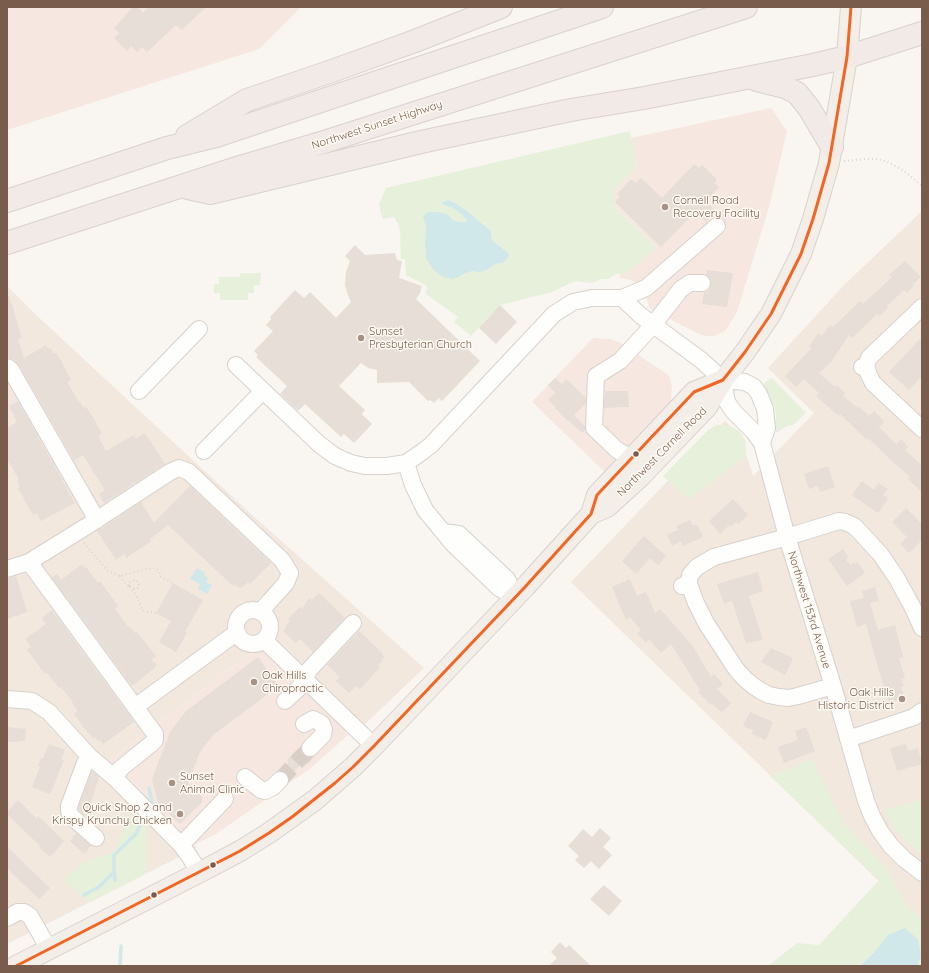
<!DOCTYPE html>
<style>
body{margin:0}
#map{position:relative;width:929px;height:973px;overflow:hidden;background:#f9f5f0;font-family:Quicksand,sans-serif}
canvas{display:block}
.frame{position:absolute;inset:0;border:8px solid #7a5c4d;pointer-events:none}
</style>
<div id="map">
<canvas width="929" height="973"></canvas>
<div class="frame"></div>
</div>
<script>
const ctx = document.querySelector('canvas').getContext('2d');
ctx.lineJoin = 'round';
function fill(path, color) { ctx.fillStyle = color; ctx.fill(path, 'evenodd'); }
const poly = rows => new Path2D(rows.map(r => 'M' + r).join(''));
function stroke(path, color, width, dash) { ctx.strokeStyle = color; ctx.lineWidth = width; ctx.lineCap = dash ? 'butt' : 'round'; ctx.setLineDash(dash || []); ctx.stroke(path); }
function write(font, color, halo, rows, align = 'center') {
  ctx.font = font + ' Quicksand,sans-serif'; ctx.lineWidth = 3; ctx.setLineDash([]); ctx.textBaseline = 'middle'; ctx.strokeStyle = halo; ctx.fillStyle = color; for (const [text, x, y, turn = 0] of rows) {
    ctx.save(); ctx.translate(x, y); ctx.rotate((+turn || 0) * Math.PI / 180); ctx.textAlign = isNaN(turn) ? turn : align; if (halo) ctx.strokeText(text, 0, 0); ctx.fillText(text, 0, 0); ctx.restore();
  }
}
fill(poly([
 [922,211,922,923,571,582,725,421,734,430,743,445,753,476,814,413,768,368,844,285],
 [7,286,34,313,251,514,424,668,363,726,272,636,107,762,197,848,7,944]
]), '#f2e8de');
fill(poly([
 [7,7,301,7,259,49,7,130],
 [771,108,787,131,769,207,737,312,726,330,723,332,714,336,709,336,701,335,652,310,649,307,644,291,637,284,631,280,619,278,621,274,625,273,657,248,613,205,613,191,637,167,631,138],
 [596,338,610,339,619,342,626,347,667,374,670,378,672,387,671,401,669,405,606,473,532,402,592,339],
 [272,636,360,724,311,768,216,834,194,845,107,762]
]), '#f6e8e1');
fill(poly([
 [630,131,637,167,613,191,613,205,657,248,625,274,616,274,608,279,602,279,592,283,575,281,552,292,500,305,471,336,454,322,458,317,426,294,427,286,406,275,405,259,401,259,400,231,398,224,394,217,383,219,382,216,379,204,386,188],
 [449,200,468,212,491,231,492,240,500,246,502,263,495,264,487,270,472,271,462,276,426,258,425,243,426,227,454,221,467,222,468,220,462,215,453,208,444,205,441,202],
 [240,273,261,273,260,285,254,285,254,293,248,293,248,300,220,300,220,293,214,293,214,284,219,284,219,277,240,277],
 [771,378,773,379,806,413,793,425,787,426,776,433,776,415,775,408,766,390,764,383],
 [716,425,725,425,732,427,739,431,745,440,746,448,745,457,689,499,663,476,708,430],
 [812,759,844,824,888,870,907,907,922,919,922,966,917,966,921,956,888,935,876,950,860,966,768,966,797,943,819,945,879,880,770,776],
 [922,799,922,855,910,845,901,836,895,828,884,810],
 [136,814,144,817,147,819,147,873,89,903,63,879,84,862,114,852,125,825]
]), '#e7f0db');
fill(poly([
 [449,200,455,203,468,212,491,231,492,240,509,254,506,260,502,263,495,264,487,270,480,272,472,271,453,279,443,277,433,269,426,258,425,243,426,227,423,217,428,212,437,212,447,214,454,221,467,222,467,220,462,215,453,208,444,205,441,202],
 [197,568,205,573,204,575,208,578,206,582,212,585,207,594,198,589,200,584,190,579],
 [905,928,918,940,921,956,917,966,860,966,876,950,888,935]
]), '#d0e8ea');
stroke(poly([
 [149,788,153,808],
 [114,872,115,880],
 [84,895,99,887,114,872,114,855,136,834,144,817],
 [120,966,121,946]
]), '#d0e8ea', 3.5);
fill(poly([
 [133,7,138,7,143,13,149,7,206,7,182,30,176,25,147,52,142,47,137,52,131,46,127,51,114,38,119,33,114,28],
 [694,164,699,168,702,165,717,180,714,183,719,187,706,201,716,212,706,222,695,212,661,247,615,202,620,197,617,194,631,179,635,183,641,178,662,198],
 [355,245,365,255,395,253,397,260,402,261,399,278,422,286,420,293,416,299,480,361,442,401,439,398,434,403,430,400,428,401,409,382,377,383,377,370,368,368,361,363,339,386,365,410,362,414,372,424,354,443,344,434,341,437,305,404,298,411,280,394,287,386,256,357,258,355,254,351,273,331,266,325,271,319,270,317,295,290,304,298,310,292,336,318,351,302,348,295,345,285,346,272,350,261,345,256],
 [905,261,921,277,913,284,914,285,907,293,904,290,887,306,888,308,880,316,877,314,852,338,849,335,831,362,819,373,835,387,836,385,845,393,843,396,858,408,859,407,869,416,874,411,884,422,879,427,896,444,901,439,908,447,905,450,922,466,922,492,908,479,910,477,893,462,868,438,867,440,840,414,839,416,816,396,819,393,804,379,796,387,785,376,812,348,809,347,818,333,822,336,830,325,833,327,860,301,863,304,892,277,889,275],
 [707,270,733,273,727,307,702,304,704,292,707,291,710,288,711,283,710,278,706,275],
 [7,296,9,296,22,338,18,339,24,358,46,345,48,349,50,348,54,354,56,353,62,362,71,380,67,382,79,402,80,402,84,408,86,407,96,422,95,422,102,433,98,436,106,451,134,435,136,439,145,433,165,464,104,503,99,494,105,490,83,455,74,460,19,365,13,359,9,358,7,354],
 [500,305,517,322,496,344,479,328],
 [922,337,922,376,909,390,889,372],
 [555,378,562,384,566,379,586,398,585,404,574,415,585,426,585,430,582,433,568,420,568,421,555,408,556,407,548,400,555,393,548,385],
 [605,391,628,391,629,407,604,408],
 [18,401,75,503,41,521,37,513,33,515,23,498,24,498,18,488,20,487,17,481,19,480,11,465,10,465,7,459,7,428,17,422,9,406],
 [828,466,835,487,820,492,818,486,809,489,804,474],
 [862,481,874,490,878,483,888,489,883,495,888,498,878,513,852,495],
 [190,486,271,563,250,584,248,582,242,588,241,587,239,588,234,584,233,586,168,525,150,539,151,541,126,558,124,554,116,560,97,531,141,502,154,523],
 [733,499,748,515,738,524,736,522,730,527,729,525,720,534,709,521],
 [906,508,922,524,922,540,909,553,900,544,907,537,892,522],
 [690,520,692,525,697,525,703,537,683,546,681,541,672,546,667,535,678,530,676,526],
 [644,536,666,556,658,565,650,558,636,574,622,561],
 [843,549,848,557,846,560,851,565,854,562,855,564,858,562,865,573,847,586,828,559],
 [81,565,82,565,85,568,86,567,98,583,100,581,118,606,115,609,129,628,130,627,135,633,137,632,156,656,152,660,157,666,132,686,52,578,57,574,61,580],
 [758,572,763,591,749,596,763,640,746,643,732,601,724,604,717,584],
 [16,576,27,612,7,619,7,578],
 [630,579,637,596,646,592,655,613,660,609,692,645,711,677,714,674,723,684,717,689,731,703,722,712,712,704,711,705,698,692,700,690,671,644,661,653,649,639,646,643,637,633,641,630,630,617,626,620,612,587],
 [173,583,203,600,185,632,187,633,176,652,159,642,171,621,156,613],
 [875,587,879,601,870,603,878,630,895,625,903,657,899,658,905,678,901,679,904,686,901,687,905,698,889,703,877,664,866,624,857,627,850,601,864,598,862,591],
 [319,593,345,618,313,652,300,639,296,643,283,631,286,628,285,626,290,621,288,619,300,607,302,609,309,598,312,600],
 [52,610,134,722,103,744,100,740,98,741,95,737,93,738,85,729,74,714,78,711,72,703,73,702,61,687,59,688,47,673,45,674,27,650,31,647,25,639,46,624,42,618],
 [359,631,383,654,383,655,384,657,382,659,383,660,378,665,380,667,373,675,360,689,356,686,349,693,336,681,340,677,327,665],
 [771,648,793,658,785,675,761,662],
 [258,657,279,686,213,735,200,752,188,783,202,796,202,802,180,824,158,803,152,779,170,732,186,711],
 [750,712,773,722,766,740,752,734,753,730,743,726],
 [7,727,26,729,25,741,19,741,19,742,7,742],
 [806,727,815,751,784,763,778,747,798,740,795,731],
 [49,744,65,750,61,759,64,760,50,794,32,787,40,767,38,766,41,758,43,758],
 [906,744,908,751,918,748,922,764,897,771,890,748],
 [301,750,303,754,307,757,312,757,316,755,308,764,305,761,289,777,286,773,281,771,289,762,287,760,295,751,298,753],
 [92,771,99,777,87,815,83,814,79,810,78,808],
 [18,800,36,818,38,816,64,841,50,857,39,847,40,846,7,814,7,812],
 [600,828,611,838,603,847,612,855,599,869,591,861,584,868,575,860,579,856,568,846,583,829,592,837],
 [76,833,91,846,84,854,70,841],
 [7,847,50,888,39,899,7,868],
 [604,885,622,901,609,916,590,899],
 [560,942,566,948,569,945,591,966,549,966,557,958,551,952]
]), '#e6ded7');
stroke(poly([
 [280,780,310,748]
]), '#d9cfc7', 16, [16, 8]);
const minor = poly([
 [622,298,640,315,701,360,723,380,727,402,733,411,753,431,762,443,787,537,833,686,866,801,872,816,880,831,891,846,904,859,922,873],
 [236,365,319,444,335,456,351,463,365,466,387,466,406,463,422,452,431,445,554,314,573,302,592,298,622,298,646,288,717,226],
 [866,366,869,375,873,383,922,429],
 [7,367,11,370,97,520],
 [862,367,866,366,869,358,872,355,922,307],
 [723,380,745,382,754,387,759,394,765,409,767,428,762,443],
 [139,391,199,329],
 [204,451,263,391],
 [631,459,616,449,594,428,596,376,620,361,653,325,681,289,690,283,702,283],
 [406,463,413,485,425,510,453,544,499,588,515,597],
 [443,532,459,534,507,579,515,597],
 [29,562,155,734,155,740,151,744,120,769,115,778],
 [7,569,29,562,87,526,170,472,179,468,189,472,282,560,290,573,286,583,260,612],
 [689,584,696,603,706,623,736,669,744,678,752,685,761,691,769,695,779,697,788,698,798,696,833,686],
 [682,586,689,584,689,580,690,575,697,567,714,557,787,537,839,521,845,522,854,526,860,532,881,555,896,577,912,606,922,628],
 '236 627a17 17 0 1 1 34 0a17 17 0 1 1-34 0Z',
 [264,640,374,746],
 [7,699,32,701,49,712,90,757,115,778,181,845,190,857,199,873],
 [285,701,299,688,309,670,353,623],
 [135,707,236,633],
 [304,724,313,719,319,722,322,724,324,730,323,735,310,748],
 [848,739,914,717,922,711],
 [90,757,85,763,69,806,69,812,71,816,96,838],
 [245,777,261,790,265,791,273,787,280,780],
 [181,845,225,799],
 [7,918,18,912,24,912,30,916,49,949]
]);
const major = poly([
 [591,514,597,495,694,392,723,380],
 [16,966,210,867,240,851,269,833,315,800,353,767,374,746,525,587,591,514,607,507,641,476,707,407,723,380,745,352,771,314,801,254,813,219,829,163,847,57,851,7]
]);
const highway = poly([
 [757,80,785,87,797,93,809,108,832,147],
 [187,136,247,100,332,71,415,41,501,7],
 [188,188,210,193,421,142,571,110,644,98,813,65,847,57,922,33],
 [7,201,167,148,216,136,602,7],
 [7,243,237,168,324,142,746,7]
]);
stroke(minor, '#d7d1cb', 18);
stroke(major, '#dad1cc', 22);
stroke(highway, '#dad1cc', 24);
stroke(poly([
 [844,161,866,159,877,159,888,162,904,171,922,186],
 [84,543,108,571,113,573,120,576,146,569,155,568,159,571,161,576,163,578,173,583],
 [120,576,123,581,130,587,129,583,132,581,136,580,139,584,138,588,135,589,130,587,136,595,142,610,148,612,156,613]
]), '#dcd5d0', 2, [1, 3]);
stroke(minor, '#fefefd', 16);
stroke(major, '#f3eee8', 20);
stroke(highway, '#f2eae7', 22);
stroke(poly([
 [16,966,240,851,269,833,292,817,335,783,353,767,374,746,525,587,591,514,597,495,694,392,723,380,745,352,771,314,801,254,813,219,829,163,847,57,851,7]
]), '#f26522', 3);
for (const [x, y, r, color] of [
 [665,207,4,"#a69286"],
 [361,338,4,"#a69286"],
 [636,454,3.5,"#7a5c4d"],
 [254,682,4,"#a69286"],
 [902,699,4,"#a69286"],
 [172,783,4,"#a69286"],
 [180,814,4,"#a69286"],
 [213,865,3.5,"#7a5c4d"],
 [154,895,3.5,"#7a5c4d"]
]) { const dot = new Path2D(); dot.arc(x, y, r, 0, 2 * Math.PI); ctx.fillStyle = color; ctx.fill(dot); stroke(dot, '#fffaf3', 1.5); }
write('11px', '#7a5c4d', '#fffaf3', [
 ["Northwest Sunset Highway",377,125,-18],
 ["Northwest Cornell Road",662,452,-45],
 ["Northwest 153rd Avenue",809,610,73]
]);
write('11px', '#7a5c4d', '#fffaf3', [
 ["Cornell Road",673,201],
 ["Recovery Facility",673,214],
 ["Sunset",369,332],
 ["Presbyterian Church",369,345],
 ["Oak Hills",262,676],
 ["Chiropractic",262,689],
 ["Oak Hills",894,693,"right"],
 ["Historic District",894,706,"right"],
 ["Sunset",180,777],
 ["Animal Clinic",180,790],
 ["Quick Shop 2 and",172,808,"right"],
 ["Krispy Krunchy Chicken",172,821,"right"]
], 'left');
</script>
